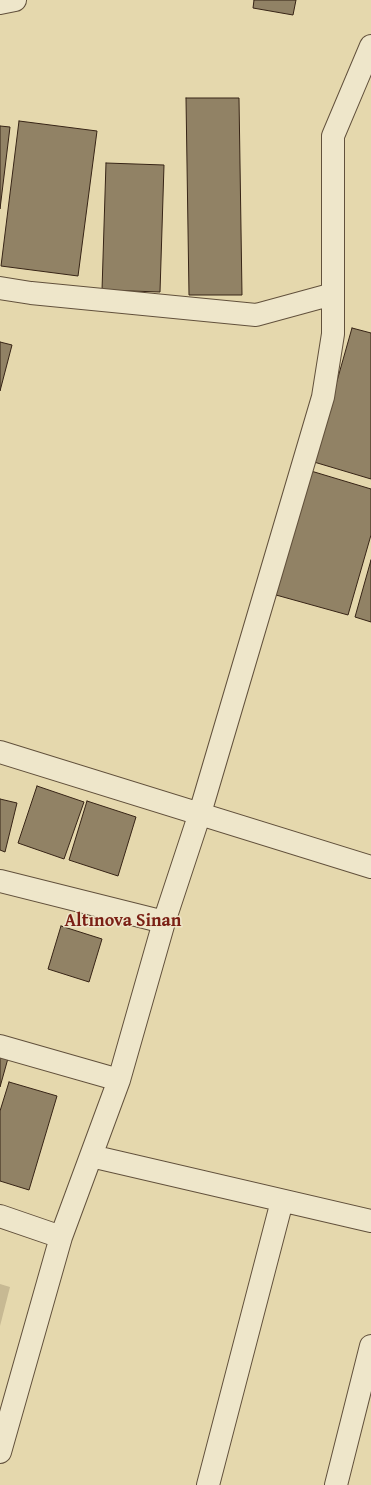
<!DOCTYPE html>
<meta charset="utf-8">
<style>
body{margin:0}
canvas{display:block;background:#e5d8ad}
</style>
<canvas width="371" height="1485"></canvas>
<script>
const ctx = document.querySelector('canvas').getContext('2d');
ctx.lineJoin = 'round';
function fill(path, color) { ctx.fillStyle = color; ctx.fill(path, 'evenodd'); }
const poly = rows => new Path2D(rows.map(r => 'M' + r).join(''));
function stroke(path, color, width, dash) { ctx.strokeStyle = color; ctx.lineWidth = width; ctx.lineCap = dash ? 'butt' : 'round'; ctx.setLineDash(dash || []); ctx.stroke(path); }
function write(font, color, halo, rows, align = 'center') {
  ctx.font = font + ' "Gentium Book Plus",serif'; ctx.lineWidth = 3; ctx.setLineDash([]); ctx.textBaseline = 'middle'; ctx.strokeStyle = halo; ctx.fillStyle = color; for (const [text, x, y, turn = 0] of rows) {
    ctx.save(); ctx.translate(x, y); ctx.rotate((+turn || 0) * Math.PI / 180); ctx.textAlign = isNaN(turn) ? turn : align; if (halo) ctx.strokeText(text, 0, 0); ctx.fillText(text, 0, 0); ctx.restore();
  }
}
fill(poly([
 [0,1284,10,1287,0,1326]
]), '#c7b993');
const building = poly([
 [254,0,296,0,293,15,253,8,254,0],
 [186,98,239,98,242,295,189,295,186,98],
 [19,121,97,131,78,276,1,266,19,121],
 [0,126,10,127,0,209,0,126],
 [106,163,164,165,160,292,102,290,106,163],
 [352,328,371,333,371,479,314,462,352,328],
 [0,342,12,345,0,391,0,342],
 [311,471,371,489,371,535,348,615,276,595,311,471],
 [371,560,371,622,355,617,371,560],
 [37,786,84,802,64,859,18,843,37,786],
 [0,799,17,803,5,852,0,850,0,799],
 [87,801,136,817,118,876,69,860,87,801],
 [61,926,102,939,89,982,48,969,61,926],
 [0,1041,12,1044,0,1087,0,1041],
 [9,1082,57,1096,29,1190,0,1181,0,1111,9,1082]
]);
fill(building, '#918265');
stroke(building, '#372416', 1);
const minor = poly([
 [0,3,15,0],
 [0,288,31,293,256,315,333,294],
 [0,752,371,867],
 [0,881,164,922],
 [0,1046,119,1080],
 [91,1156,371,1221],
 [0,1216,61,1237],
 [0,1452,61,1237,119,1080,164,922,200,813,323,397,333,334,333,136,371,46],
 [208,1485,282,1201],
 [336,1485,371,1346]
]);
stroke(minor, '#62513c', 24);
stroke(minor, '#eee6ca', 22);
write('bold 18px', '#7a1f14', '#eee6ca', [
 ["Altınova Sinan",123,921]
]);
</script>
